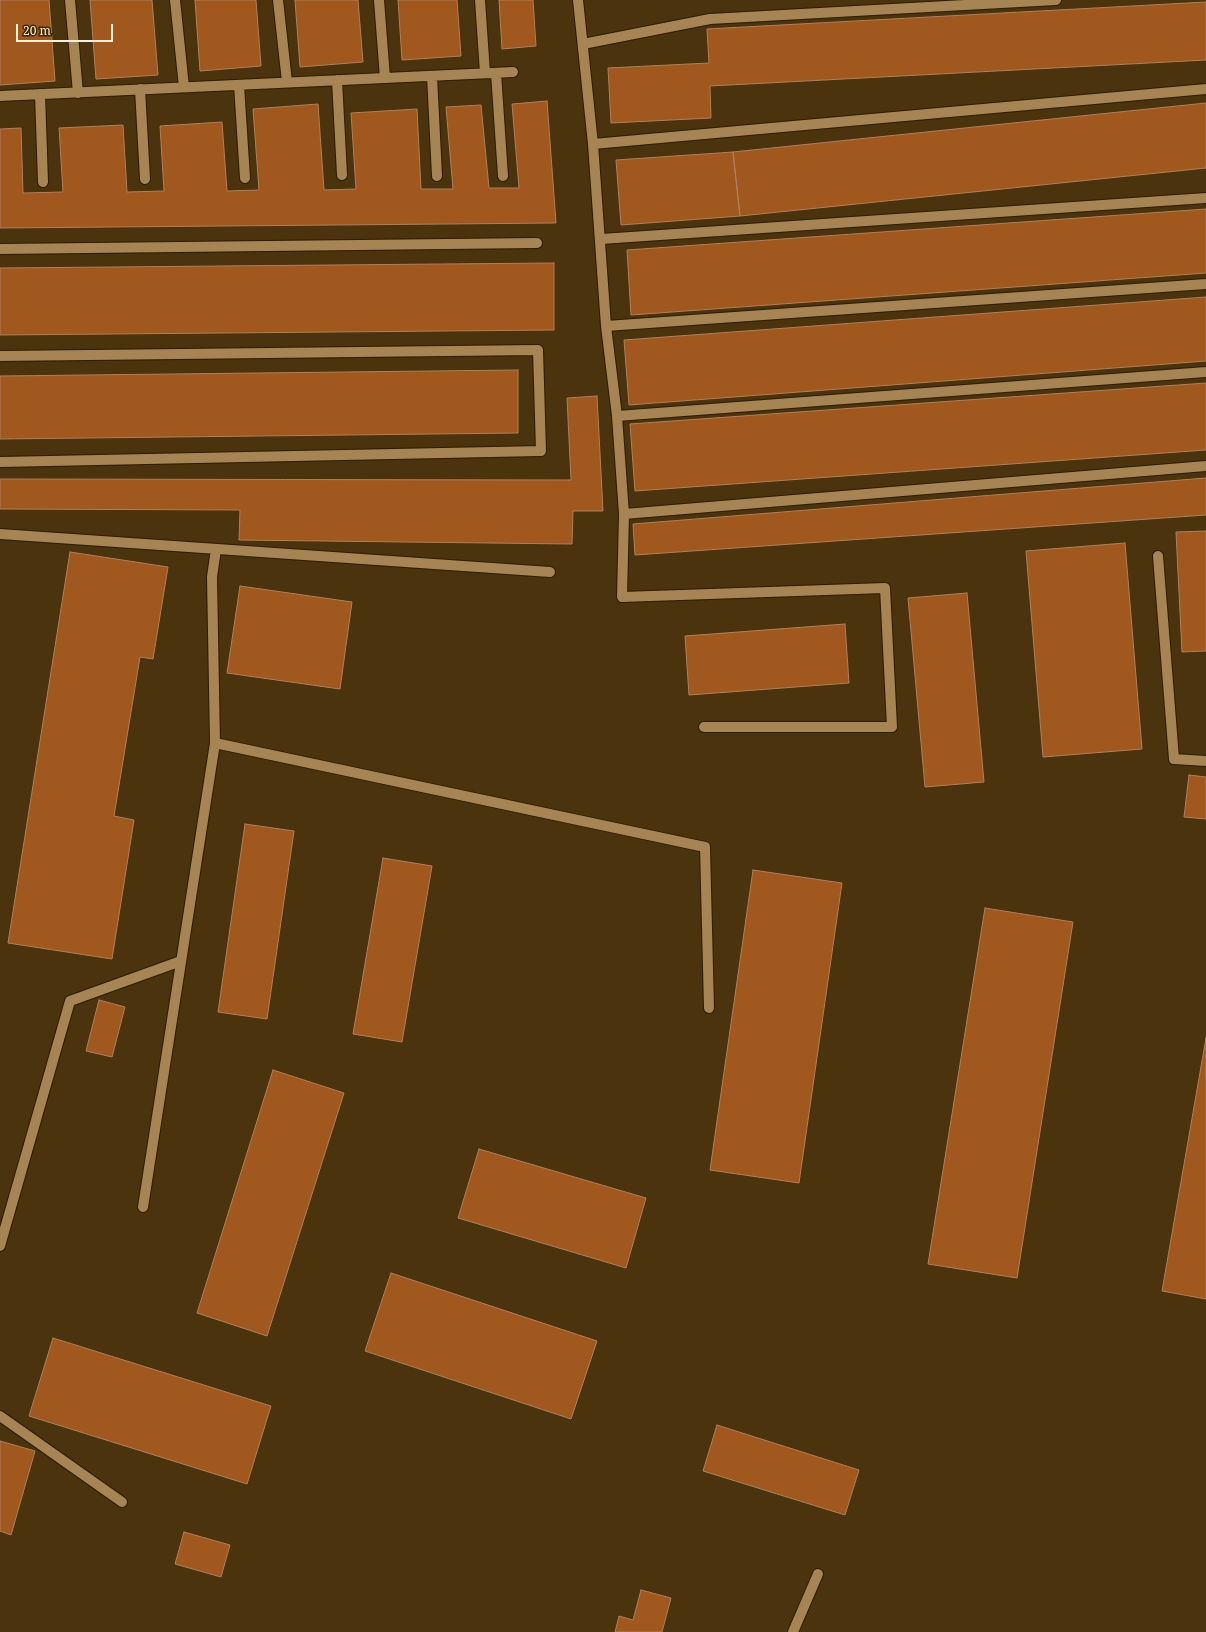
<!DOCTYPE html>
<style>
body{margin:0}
#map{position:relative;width:1206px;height:1632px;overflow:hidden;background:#4a330d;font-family:"Noto Serif",serif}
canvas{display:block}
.scale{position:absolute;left:16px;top:24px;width:97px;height:18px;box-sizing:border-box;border:2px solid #fdeeda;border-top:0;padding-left:5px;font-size:12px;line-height:14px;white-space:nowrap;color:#fdeeda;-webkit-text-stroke:3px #402802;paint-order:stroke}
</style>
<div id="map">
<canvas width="1206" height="1632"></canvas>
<div class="scale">20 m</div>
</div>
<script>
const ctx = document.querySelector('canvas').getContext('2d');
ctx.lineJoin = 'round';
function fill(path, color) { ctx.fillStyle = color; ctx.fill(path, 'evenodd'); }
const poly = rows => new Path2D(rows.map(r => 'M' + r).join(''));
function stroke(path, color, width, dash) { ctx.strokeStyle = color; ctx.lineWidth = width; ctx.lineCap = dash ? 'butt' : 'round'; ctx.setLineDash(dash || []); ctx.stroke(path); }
const building = poly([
 [0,0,49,0,55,81,0,85,0,0],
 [90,0,152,0,158,75,96,79,90,0],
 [195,0,256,0,261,66,200,71,195,0],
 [295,0,358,0,363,62,300,67,295,0],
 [398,0,457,0,461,56,402,60,398,0],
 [499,0,533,0,536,46,502,49,499,0],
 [1206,2,1206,60,710,86,711,118,611,123,608,68,709,63,707,29,1206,2],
 [547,101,556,223,0,228,0,129,21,128,23,193,63,192,59,128,123,125,127,192,164,191,160,126,222,122,227,191,259,190,253,109,318,104,324,190,356,189,351,113,417,109,421,189,453,189,446,107,481,105,489,188,519,188,512,104,547,101],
 [1206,103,1206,168,740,216,733,152,1206,103],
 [733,152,740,216,621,225,616,160,733,152],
 [1206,209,1206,273,631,315,627,250,1206,209],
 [554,263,554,330,0,335,0,268,554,263],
 [1206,297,1206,361,629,405,624,340,1206,297],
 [518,370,518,433,0,439,0,376,518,370],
 [1206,383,1206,450,635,491,630,424,1206,383],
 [597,396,603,511,573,511,572,544,239,540,240,510,0,509,0,479,571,480,567,398,597,396],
 [1206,478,1206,515,635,555,633,524,1206,478],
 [1206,531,1206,651,1182,652,1176,532,1206,531],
 [1125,543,1142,749,1043,757,1026,551,1125,543],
 [70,552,168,567,153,659,140,657,114,816,134,820,112,959,8,943,70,552],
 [240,586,352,602,340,689,227,673,240,586],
 [967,593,984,782,925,787,908,598,967,593],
 [845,624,849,683,689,695,685,636,845,624],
 [1189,775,1206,777,1206,819,1184,817,1189,775],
 [245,824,294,831,267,1019,218,1012,245,824],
 [383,858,432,866,402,1042,353,1034,383,858],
 [753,870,842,883,799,1183,710,1170,753,870],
 [985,908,1073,922,1017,1278,928,1264,985,908],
 [99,1000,125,1007,112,1057,86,1051,99,1000],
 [1206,1038,1206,1299,1162,1291,1206,1038],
 [273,1070,344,1093,267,1336,197,1313,273,1070],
 [479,1149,646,1198,626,1268,458,1218,479,1149],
 [391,1273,597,1341,571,1419,365,1351,391,1273],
 [53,1338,271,1406,247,1484,29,1416,53,1338],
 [717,1425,859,1470,845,1515,703,1471,717,1425],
 [0,1441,35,1451,11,1535,0,1531,0,1441],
 [184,1532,230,1545,221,1577,175,1564,184,1532],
 [641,1590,671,1598,662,1632,615,1632,619,1616,633,1620,641,1590]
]);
fill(building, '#a1581e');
stroke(building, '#b07f5e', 1);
const lane = poly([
 [70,0,78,93],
 [175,0,184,87],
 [278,0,287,82],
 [379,0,385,78],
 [480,0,485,73],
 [578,0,593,144,606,326,617,416,624,514,1206,466],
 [583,44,710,19,1056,0],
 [496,73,503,176],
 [432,76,437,176],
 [337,80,342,175],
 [239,85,245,178],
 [140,89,145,179],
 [40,94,43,182],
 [0,96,513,72],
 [593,144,1206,89],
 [601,239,1206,198],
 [0,249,537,243],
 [606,326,1206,284],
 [0,356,538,350,541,451,0,462],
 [617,416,1206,372],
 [624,514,622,597,885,588,892,727,704,727],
 [0,534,550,572],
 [1158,556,1174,759,1206,761],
 [215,743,705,847,709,1008],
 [143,1207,215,743,212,577,216,549],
 [0,1246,70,1001,181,961],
 [0,1416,122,1502],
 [793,1632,818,1574]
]);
stroke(lane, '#2c1c03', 12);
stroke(lane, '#a68454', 10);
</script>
